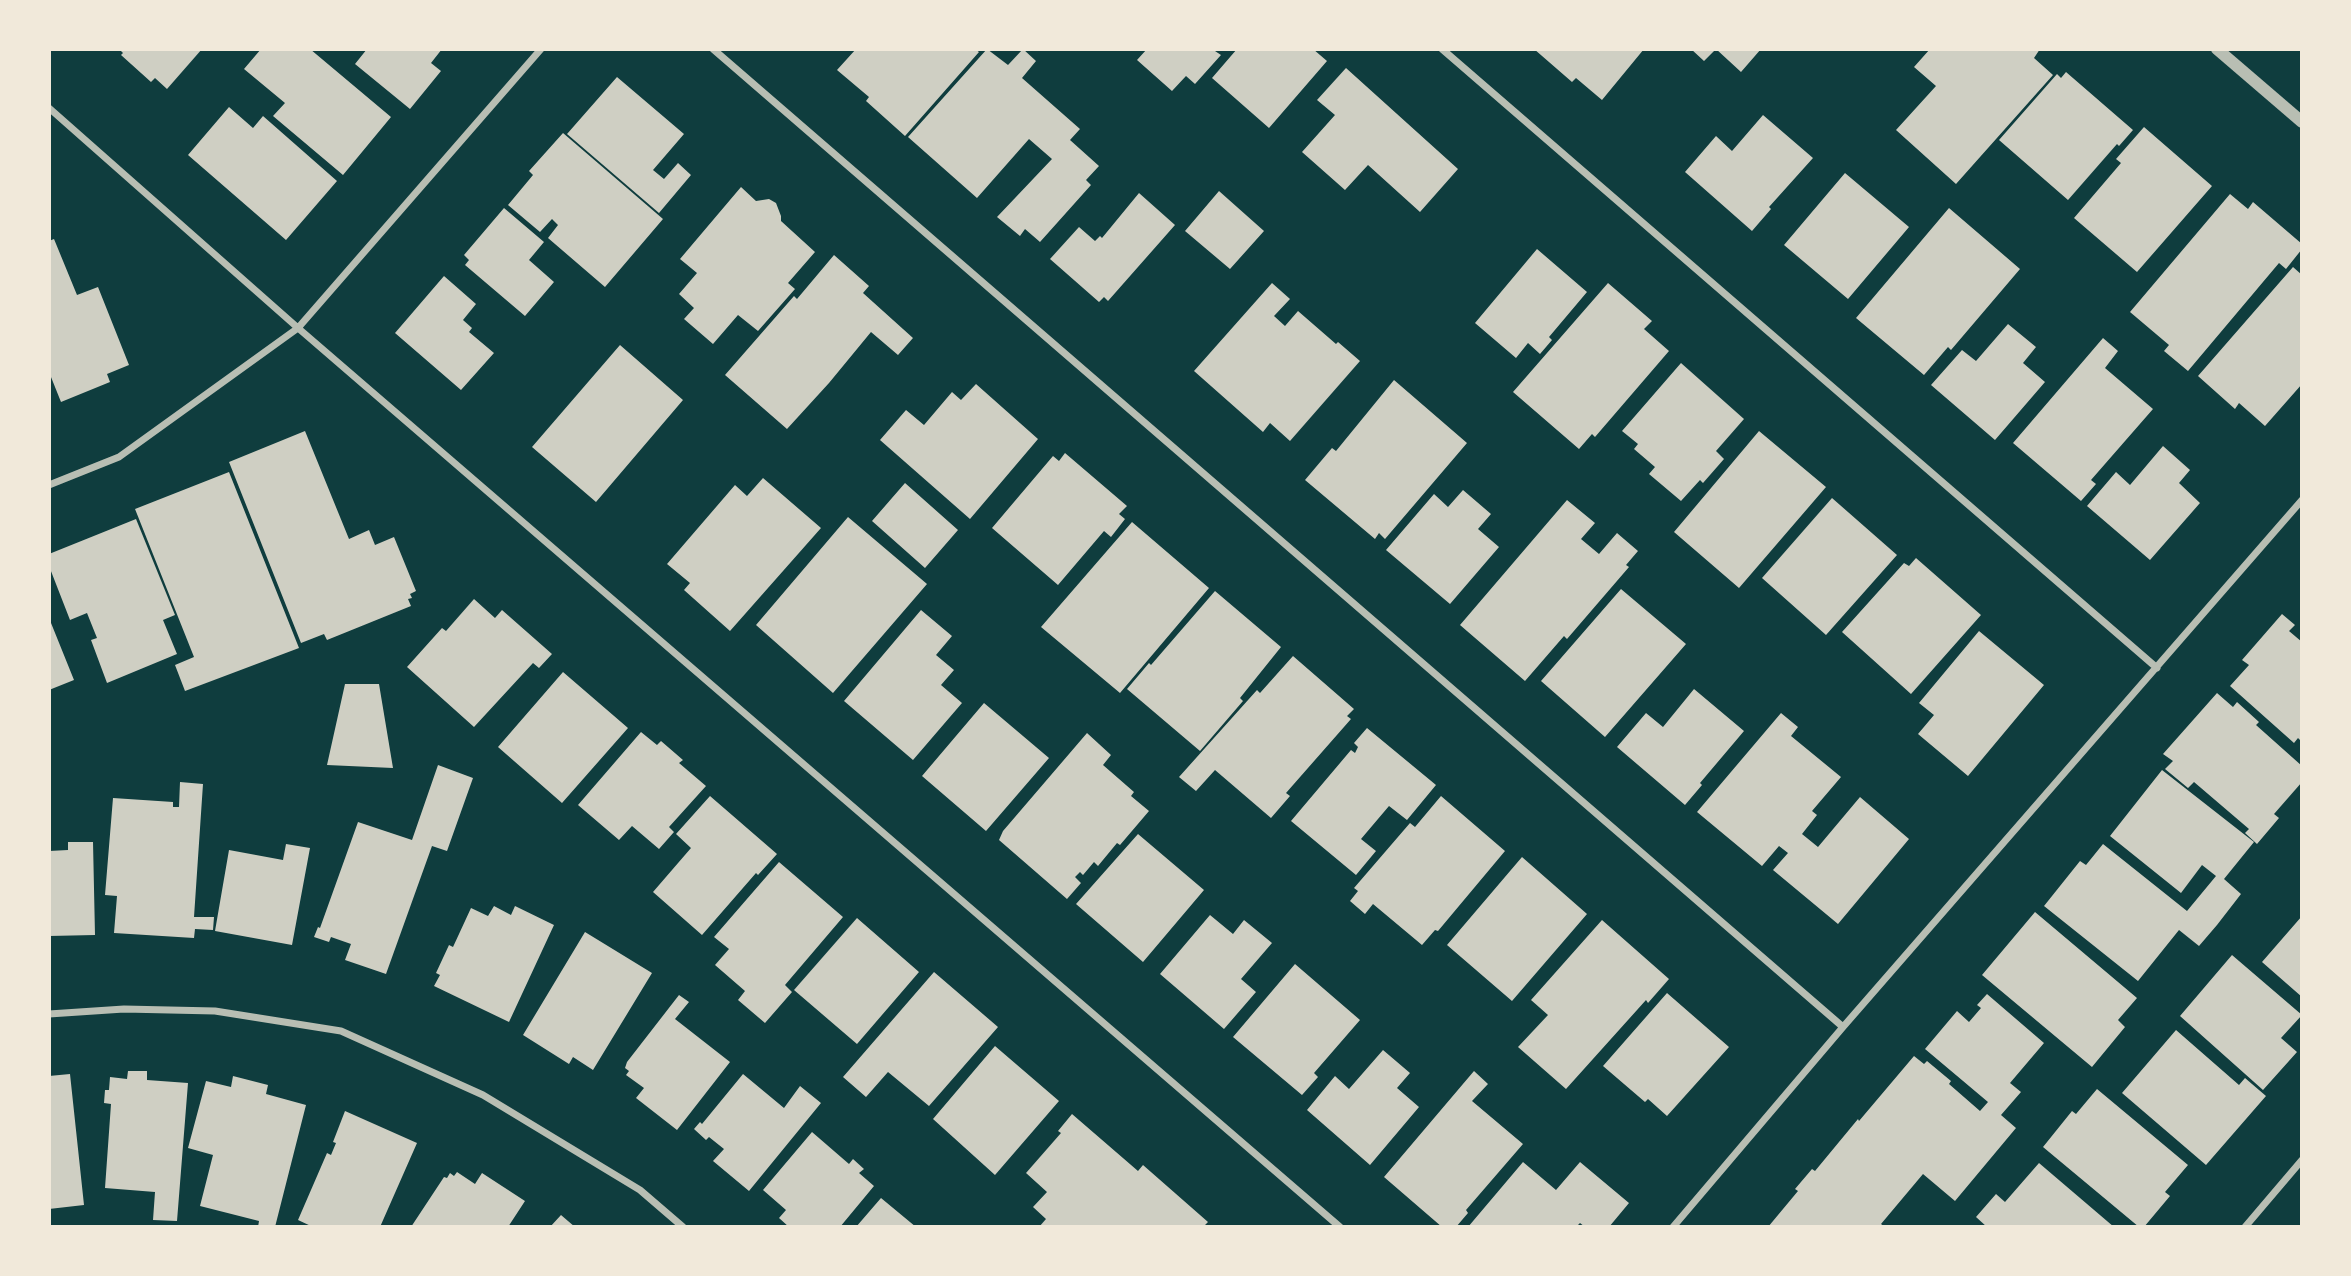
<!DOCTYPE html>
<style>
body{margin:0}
#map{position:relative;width:2351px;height:1276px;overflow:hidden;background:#0f3d3e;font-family:"Archivo Narrow",sans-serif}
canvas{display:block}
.frame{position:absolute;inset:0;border:51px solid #f1e9da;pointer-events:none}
</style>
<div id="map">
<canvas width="2351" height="1276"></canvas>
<div class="frame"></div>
</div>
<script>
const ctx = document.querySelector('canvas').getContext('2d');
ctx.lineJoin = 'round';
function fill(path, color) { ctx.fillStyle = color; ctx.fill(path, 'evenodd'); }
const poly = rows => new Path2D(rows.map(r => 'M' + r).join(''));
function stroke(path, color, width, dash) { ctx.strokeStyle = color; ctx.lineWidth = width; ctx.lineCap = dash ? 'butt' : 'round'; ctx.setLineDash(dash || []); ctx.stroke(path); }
fill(poly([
 [119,49,202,49,167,89,155,78,151,82,121,55,123,53],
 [261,49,310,49,391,117,343,175,273,116,285,103,244,69],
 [367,49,442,49,431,63,441,71,410,109,355,64],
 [856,49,975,49,979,52,905,136,866,101,869,97,837,70],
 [987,49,1008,65,1023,49,1036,61,1022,78,1080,129,1070,140,1099,166,1086,180,1091,185,1040,242,1025,229,1020,236,997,217,1052,159,1029,139,977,198,908,137],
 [1147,49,1212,49,1221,55,1195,84,1186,76,1172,91,1137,60],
 [1237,49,1313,49,1327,61,1269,128,1212,78],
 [1534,49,1644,49,1602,100,1576,78,1572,82],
 [1691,49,1761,49,1741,72,1716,49,1704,61],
 [1930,49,2040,49,2034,58,2053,75,1956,184,1896,130,1936,86,1914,67],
 [1346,68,1458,169,1420,212,1368,165,1345,190,1302,152,1335,115,1317,100],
 [2066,72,2133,130,2119,146,2117,144,2068,200,1999,140,2057,74,2061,78],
 [617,77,684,134,653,170,664,179,678,163,691,175,659,213,567,134],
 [229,107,253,128,263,116,337,181,286,240,188,155],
 [1763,115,1813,158,1769,207,1771,209,1752,231,1685,172,1716,136,1732,151],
 [2144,127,2212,186,2137,272,2074,218,2121,163,2116,159],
 [563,133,663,219,605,287,548,238,558,225,552,219,540,232,508,205,533,175,529,171],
 [1845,173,1909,227,1848,299,1784,245],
 [741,187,756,201,769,199,776,203,781,216,781,221,815,252,788,283,795,289,758,331,738,315,713,344,684,319,694,308,679,294,697,273,680,259],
 [1219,191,1264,231,1230,269,1185,231],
 [1139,193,1175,225,1108,301,1104,297,1099,302,1050,259,1079,227,1095,241,1100,236,1102,238],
 [2230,194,2248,209,2253,202,2302,244,2302,249,2286,269,2279,263,2188,371,2164,351,2169,345,2130,312],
 [504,208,544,242,529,260,554,282,525,316,465,265,469,260,464,255],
 [1949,208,2020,269,1951,350,1948,347,1924,375,1856,318],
 [54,239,77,295,98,287,129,365,107,374,110,382,61,402,49,372,49,241],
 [1537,249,1587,292,1549,337,1552,340,1540,354,1528,343,1516,358,1475,323],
 [834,255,869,286,863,293,913,338,898,355,871,332,829,383,787,429,725,375,794,296,797,299],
 [2293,267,2302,275,2302,384,2265,426,2239,403,2235,409,2198,376],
 [444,276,476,304,463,320,472,328,469,332,494,353,461,390,395,333],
 [1272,283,1290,299,1274,316,1285,326,1298,311,1336,344,1338,342,1360,361,1290,441,1270,423,1263,432,1194,371],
 [1608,283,1652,321,1644,329,1669,351,1595,437,1592,434,1579,449,1513,392],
 [2008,324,2036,347,2023,363,2045,382,1995,440,1931,385,1962,350,1976,361],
 [2103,338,2118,351,2105,368,2153,409,2091,480,2096,484,2081,501,2013,443],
 [620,345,683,400,596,502,532,447],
 [1681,363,1744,419,1716,451,1724,459,1703,483,1700,480,1681,501,1649,474,1655,467,1634,449,1638,444,1622,431],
 [1394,380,1467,443,1385,539,1379,533,1375,539,1305,480,1332,448,1336,451],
 [976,384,1038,439,970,519,880,440,906,410,924,425,952,392,961,400],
 [305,431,349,539,369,530,375,545,394,537,416,591,410,594,412,598,408,599,411,606,327,640,324,634,301,643,229,462],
 [1759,431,1826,487,1739,588,1674,532],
 [2163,446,2190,470,2179,483,2200,503,2150,560,2087,506,2116,472,2130,485],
 [1065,453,1127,506,1119,514,1125,519,1111,537,1104,531,1058,585,992,528,1053,456,1059,461],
 [229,472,299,648,185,691,175,665,194,657,135,509],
 [763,478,821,528,730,631,684,590,690,583,667,564,735,485,747,496],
 [905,483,958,530,925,568,872,521],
 [1463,490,1491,514,1478,529,1499,547,1450,604,1386,550,1434,494,1448,507],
 [1832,498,1897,555,1826,635,1762,578],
 [1567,500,1595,523,1581,539,1599,554,1617,533,1638,551,1626,565,1629,567,1567,639,1564,636,1525,681,1460,625],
 [848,517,927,584,833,693,756,625],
 [136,519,175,615,163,620,177,654,107,683,91,640,97,638,87,613,70,620,49,566,49,554],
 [1132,522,1209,588,1120,693,1041,627],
 [1916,558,1981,615,1911,694,1842,632,1904,563,1909,566],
 [1621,589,1686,644,1605,737,1541,681],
 [1215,591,1281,647,1240,698,1243,701,1200,751,1127,689,1149,663,1151,665],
 [474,599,495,618,502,610,552,654,539,668,533,663,474,727,407,667,442,628,446,631],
 [921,610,952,636,936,655,954,670,941,685,962,703,913,760,844,701],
 [2282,614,2295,625,2289,631,2302,642,2302,742,2298,738,2294,743,2230,686,2249,665,2242,660],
 [49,618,74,680,49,690],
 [1979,631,2044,685,1968,776,1918,734,1934,715,1919,703],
 [1293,656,1354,709,1347,716,1351,719,1286,793,1290,796,1271,818,1215,770,1196,791,1179,777,1257,690,1260,693],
 [563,672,628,728,562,803,498,747],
 [345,684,379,684,393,768,327,765],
 [1694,689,1744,731,1700,783,1702,785,1685,805,1617,747,1646,713,1663,727],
 [2217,693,2233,707,2237,702,2259,722,2256,725,2302,766,2302,782,2274,814,2279,818,2257,844,2245,833,2249,829,2194,782,2188,788,2165,769,2173,761,2163,754],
 [984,703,1049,758,986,831,922,776],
 [1781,713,1798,727,1791,736,1841,777,1812,811,1817,815,1802,834,1818,847,1860,797,1909,839,1838,924,1773,870,1788,853,1779,846,1762,866,1697,812],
 [1367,728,1436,785,1407,820,1389,806,1361,839,1376,851,1356,875,1291,821,1351,750,1355,753,1358,747,1354,743],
 [641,732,657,745,661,741,683,760,679,763,706,786,669,827,674,832,659,849,632,826,619,840,578,805],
 [1087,733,1111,755,1103,765,1134,792,1131,796,1149,811,1120,845,1117,843,1098,866,1094,862,1083,875,1080,872,1075,877,1081,883,1067,899,999,840,1003,831],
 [438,765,473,778,447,851,432,846,386,974,345,960,351,944,331,937,329,942,314,937,318,927,320,928,358,822,412,840],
 [2162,770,2254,842,2224,879,2241,894,2217,925,2199,946,2179,930,2138,981,2044,906,2080,861,2086,865,2103,844,2187,911,2216,876,2202,865,2181,893,2110,836],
 [180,782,203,784,194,917,214,917,213,930,195,929,194,938,114,933,117,896,105,895,113,798,173,802,173,807,179,807],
 [710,796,777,854,758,875,756,873,702,935,653,892,691,848,676,834],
 [1441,796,1505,851,1438,931,1435,930,1422,945,1373,904,1365,914,1350,901,1358,891,1354,888,1410,823,1415,827],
 [1138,834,1204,890,1143,962,1076,904],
 [68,842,93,842,95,935,49,936,49,851,68,850],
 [286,844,310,848,292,945,215,931,229,850,283,860],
 [1522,857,1587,914,1512,1001,1447,945],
 [779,862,843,917,785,985,792,992,765,1023,738,1000,745,991,715,965,729,949,714,937],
 [494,906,511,915,515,906,554,925,509,1022,434,986,440,975,436,973,449,945,453,947,471,908,488,916],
 [2035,912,2137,998,2118,1020,2125,1027,2092,1067,1982,975],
 [1210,915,1233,934,1244,920,1272,943,1241,979,1256,992,1224,1029,1160,974],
 [2302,916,2302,997,2262,962],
 [857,918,919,972,857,1044,794,990],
 [1602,920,1669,979,1648,1003,1646,1000,1566,1089,1518,1047,1548,1015,1531,1000],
 [585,932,652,973,593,1070,573,1057,569,1064,523,1035],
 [2232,955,2302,1015,2281,1038,2297,1052,2263,1090,2180,1016],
 [1295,964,1360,1020,1314,1073,1318,1077,1302,1095,1233,1037],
 [934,972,998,1027,929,1106,888,1072,866,1097,843,1077],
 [1667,993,1729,1047,1667,1116,1648,1099,1645,1102,1603,1066],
 [1987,994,2044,1043,2010,1083,2021,1092,2001,1115,2016,1128,1955,1201,1923,1174,1881,1224,1885,1227,1768,1227,1798,1191,1795,1189,1812,1169,1815,1171,1858,1119,1859,1121,1914,1056,1924,1064,1927,1061,1951,1081,1949,1084,1980,1111,1988,1102,1925,1049,1957,1011,1969,1022,1981,1008,1977,1005],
 [679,995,689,1002,675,1019,730,1062,677,1130,636,1098,644,1088,626,1075,629,1071,625,1068,627,1062],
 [2176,1030,2239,1085,2245,1078,2266,1096,2206,1165,2122,1093],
 [995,1046,1059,1101,995,1175,933,1119],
 [1383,1050,1410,1073,1397,1088,1419,1107,1370,1165,1307,1110,1335,1076,1349,1089],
 [128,1071,147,1071,147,1080,188,1083,177,1221,153,1220,155,1192,105,1188,111,1104,104,1103,105,1090,109,1090,110,1077,127,1079],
 [1474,1071,1488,1084,1472,1101,1523,1144,1466,1210,1468,1213,1456,1227,1442,1227,1384,1177],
 [70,1074,84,1205,49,1209,49,1076],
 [743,1074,784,1108,800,1086,821,1103,749,1191,713,1161,724,1149,709,1137,706,1140,694,1129,700,1122,702,1124],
 [233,1076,268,1085,266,1094,306,1105,275,1227,258,1227,259,1221,200,1206,213,1155,188,1148,206,1081,231,1087],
 [2097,1089,2188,1165,2165,1192,2170,1196,2144,1227,2139,1227,2043,1147,2072,1111,2076,1114],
 [345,1111,417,1143,380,1227,313,1227,298,1220,327,1153,331,1155,336,1143,333,1142],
 [1072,1114,1138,1171,1143,1165,1208,1222,1203,1227,1039,1227,1046,1219,1033,1207,1047,1192,1026,1173,1061,1133,1058,1131],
 [812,1132,849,1164,853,1159,864,1169,859,1173,874,1186,840,1227,789,1227,779,1218,786,1210,763,1190],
 [1523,1162,1556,1190,1580,1162,1629,1203,1609,1227,1585,1227,1580,1223,1576,1227,1468,1227],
 [2039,1163,2114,1227,1987,1227,1976,1217,1996,1194,2005,1202],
 [457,1172,475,1184,482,1173,525,1201,508,1227,411,1227,444,1177,447,1178,450,1173,454,1176],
 [881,1198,916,1227,856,1227],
 [561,1215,575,1227,550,1227]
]), '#cfcfc3');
stroke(poly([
 [713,49,1843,1027],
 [1442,49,2157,668],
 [49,108,298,328,1340,1227],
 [49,485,119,457,298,328,541,49],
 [49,1014,124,1009,215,1011,341,1031,483,1095,640,1190,683,1227],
 [1673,1227,1843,1027,2302,500],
 [2245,1227,2302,1160]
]), '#b8beb3', 7);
stroke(poly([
 [2217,49,2302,122]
]), '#b8beb3', 12);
</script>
